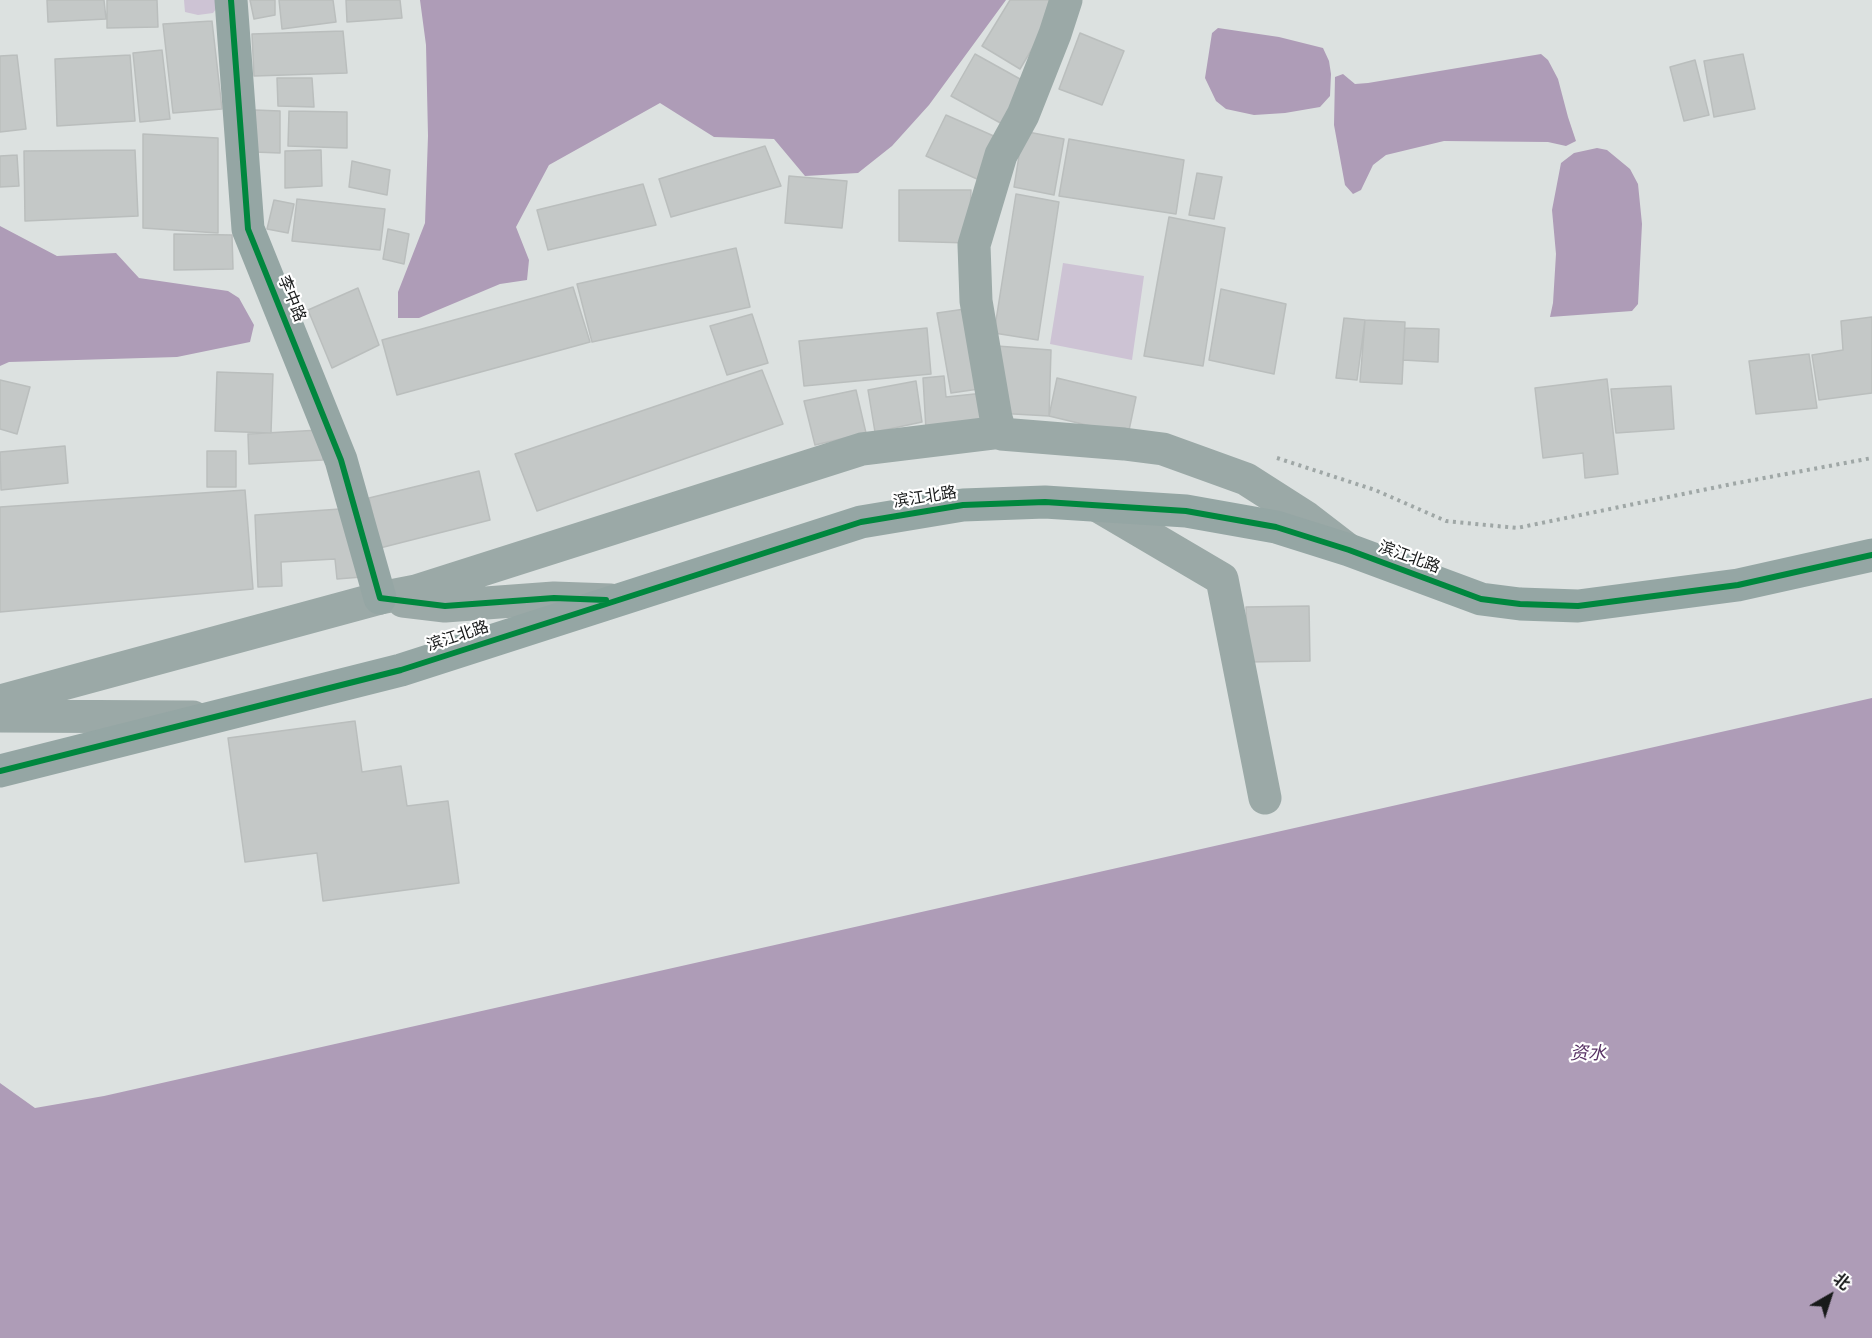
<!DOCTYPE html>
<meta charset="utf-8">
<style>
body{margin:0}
#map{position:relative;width:1872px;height:1338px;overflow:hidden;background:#dce1e0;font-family:Roboto,"Noto Sans SC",sans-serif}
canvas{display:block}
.north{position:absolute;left:1800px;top:1266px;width:60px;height:60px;-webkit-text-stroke:4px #fff;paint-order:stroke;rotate:39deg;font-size:16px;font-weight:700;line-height:24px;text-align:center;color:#181a1a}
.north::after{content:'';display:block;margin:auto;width:21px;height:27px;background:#181a1a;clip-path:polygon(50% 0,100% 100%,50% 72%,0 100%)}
</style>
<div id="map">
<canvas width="1872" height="1338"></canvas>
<div class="north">北</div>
</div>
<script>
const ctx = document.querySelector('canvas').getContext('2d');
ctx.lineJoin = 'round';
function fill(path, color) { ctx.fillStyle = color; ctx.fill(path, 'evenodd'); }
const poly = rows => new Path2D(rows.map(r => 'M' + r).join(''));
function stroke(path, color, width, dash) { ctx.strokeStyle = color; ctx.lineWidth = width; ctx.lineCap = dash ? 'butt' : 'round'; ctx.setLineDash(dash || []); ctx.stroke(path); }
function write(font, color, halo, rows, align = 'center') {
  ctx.font = font + ' Roboto,"Noto Sans SC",sans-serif'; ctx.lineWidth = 4.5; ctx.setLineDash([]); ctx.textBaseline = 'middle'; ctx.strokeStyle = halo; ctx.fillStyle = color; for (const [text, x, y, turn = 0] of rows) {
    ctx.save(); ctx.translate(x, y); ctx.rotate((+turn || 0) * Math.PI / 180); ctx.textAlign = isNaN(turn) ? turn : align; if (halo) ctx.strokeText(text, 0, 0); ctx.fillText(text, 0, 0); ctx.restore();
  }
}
fill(poly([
 [184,0,223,0,213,13,198,15,185,12],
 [1063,263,1144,276,1132,360,1050,344]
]), '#cdc3d4');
fill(poly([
 [420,0,1006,0,929,105,892,146,858,173,805,176,774,139,714,137,660,103,549,165,516,227,529,260,527,280,500,284,419,318,398,318,398,292,425,223,428,136,426,45],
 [1218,28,1279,37,1323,48,1329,61,1331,74,1330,96,1320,107,1285,113,1254,115,1226,109,1216,101,1205,78,1212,33],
 [1541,54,1548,60,1558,79,1568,117,1576,141,1566,146,1548,142,1444,141,1386,155,1373,165,1361,190,1353,194,1345,185,1334,125,1335,77,1343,74,1355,84,1368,83],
 [1597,148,1607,150,1630,169,1638,184,1642,224,1638,304,1632,311,1550,317,1553,303,1556,254,1552,210,1561,163,1574,153],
 [0,226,57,256,116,253,139,278,228,291,239,298,254,325,250,342,177,357,9,362,0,366],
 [1872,698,1872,1338,0,1338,0,1083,35,1108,104,1096]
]), '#ae9cb7');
const building = poly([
 [47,0,104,0,106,19,48,22,47,0],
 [107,0,157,0,158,27,107,28,107,0],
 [250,0,275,0,275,15,254,19,250,0],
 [279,0,333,0,336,22,282,29,279,0],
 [346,0,400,0,402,18,347,22,346,0],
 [1010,0,1057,0,1060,2,1020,69,982,46,1010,0],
 [212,21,222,109,173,113,163,24,212,21],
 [343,31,347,73,254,76,252,34,343,31],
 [1080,33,1124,51,1102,105,1059,89,1080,33],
 [162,50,170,119,140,122,133,53,162,50],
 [975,54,1029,84,1006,126,951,96,975,54],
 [1743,54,1755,109,1714,117,1704,61,1743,54],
 [17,55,26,129,0,132,0,56,17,55],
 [130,55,135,121,57,126,55,59,130,55],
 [1695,60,1709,115,1684,121,1670,67,1695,60],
 [277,78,312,78,314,107,278,106,277,78],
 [255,110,280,111,280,153,254,152,255,110],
 [289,111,347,112,347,148,288,146,289,111],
 [946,115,996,137,977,179,926,156,946,115],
 [1023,131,1064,139,1054,195,1014,187,1023,131],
 [143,134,218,138,218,233,143,228,143,134],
 [1069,139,1184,160,1176,214,1059,196,1069,139],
 [765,146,781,186,671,217,659,179,765,146],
 [135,150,138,216,25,221,24,151,135,150],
 [321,150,322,186,285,188,285,151,321,150],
 [17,155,19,186,0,187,0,156,17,155],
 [352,161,390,170,387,195,349,187,352,161],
 [1197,173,1222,177,1214,219,1189,215,1197,173],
 [789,176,847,181,842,228,785,223,789,176],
 [643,184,656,225,548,250,537,210,643,184],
 [899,190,971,190,969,243,899,241,899,190],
 [1016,194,1059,202,1038,340,994,333,1016,194],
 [297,199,385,209,380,250,292,241,297,199],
 [274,200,294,204,288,233,267,229,274,200],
 [1169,217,1225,228,1203,366,1144,356,1169,217],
 [388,229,409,234,404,264,383,259,388,229],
 [174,234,232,235,233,269,174,270,174,234],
 [736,248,750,307,592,342,577,284,736,248],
 [573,287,590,342,397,395,382,340,573,287],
 [358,288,379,345,332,368,308,310,358,288],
 [1221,289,1286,304,1274,374,1209,360,1221,289],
 [972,308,986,388,951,393,937,313,972,308],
 [752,314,768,363,727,375,710,326,752,314],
 [1872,317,1872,393,1819,400,1812,355,1843,350,1841,321,1872,317],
 [1344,318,1365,320,1357,380,1336,378,1344,318],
 [1365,320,1405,322,1402,384,1360,382,1365,320],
 [927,328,931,374,804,386,799,341,927,328],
 [1405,328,1439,329,1438,362,1403,360,1405,328],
 [997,346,1051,350,1049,416,996,413,997,346],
 [1809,354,1817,408,1756,414,1749,361,1809,354],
 [762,370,783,424,537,511,515,454,762,370],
 [217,372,273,374,271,433,215,431,217,372],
 [944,376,946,397,984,393,988,424,926,430,923,378,944,376],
 [1057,378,1136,397,1128,435,1049,416,1057,378],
 [1607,379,1618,474,1585,478,1583,453,1543,458,1535,388,1607,379],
 [0,380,30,387,17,434,0,429,0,380],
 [916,381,922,422,875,432,868,390,916,381],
 [1671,386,1674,429,1616,433,1611,389,1671,386],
 [856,390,866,433,815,445,804,401,856,390],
 [320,430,323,460,249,464,248,434,320,430],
 [65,446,68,483,1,490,0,452,65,446],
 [207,451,236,451,236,487,207,487,207,451],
 [479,471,490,520,380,548,369,498,479,471],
 [245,490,253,589,0,612,0,507,245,490],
 [354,508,362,577,337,579,335,559,281,562,282,586,258,587,255,515,354,508],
 [1309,606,1310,661,1248,662,1246,607,1309,606],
 [355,721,362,772,401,766,407,806,448,801,459,883,323,901,317,853,245,862,228,738,355,721]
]);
fill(building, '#c4c8c7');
stroke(building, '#babebd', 1.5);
stroke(poly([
 [1277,458,1375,490,1446,521,1517,528,1732,484,1872,458]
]), '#9fa7a6', 4, [3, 4.5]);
stroke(poly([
 [1066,0,1055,34,1023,115,1001,155,974,245,976,301,996,418,1001,434,1124,444,1163,449,1246,479,1307,518,1346,548],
 [1098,506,1222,579,1265,798],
 [403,601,445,606,554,598,611,600],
 [0,701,380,598,416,591,862,449,1001,432],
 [0,716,193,717]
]), '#9ba9a7', 33);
stroke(poly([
 [231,0,248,229,341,460,380,598],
 [0,771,401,670,861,522,963,505,1045,502,1186,511,1276,527,1349,550,1481,599,1520,604,1578,606,1738,585,1872,555]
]), '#95a6a4', 33);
stroke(poly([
 [231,0,248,229,341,460,380,598,445,606,554,598,606,600],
 [0,771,401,670,861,522,963,505,1045,502,1186,511,1276,527,1349,550,1481,599,1520,604,1578,606,1738,585,1872,555]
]), '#00873e', 6);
write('16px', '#181a1a', '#fff', [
 ["李中路",291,299,68],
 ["滨江北路",925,498,-9],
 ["滨江北路",1409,558,20],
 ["滨江北路",458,637,-18]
]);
write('italic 18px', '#573164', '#fff', [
 ["资水",1588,1054]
]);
</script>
